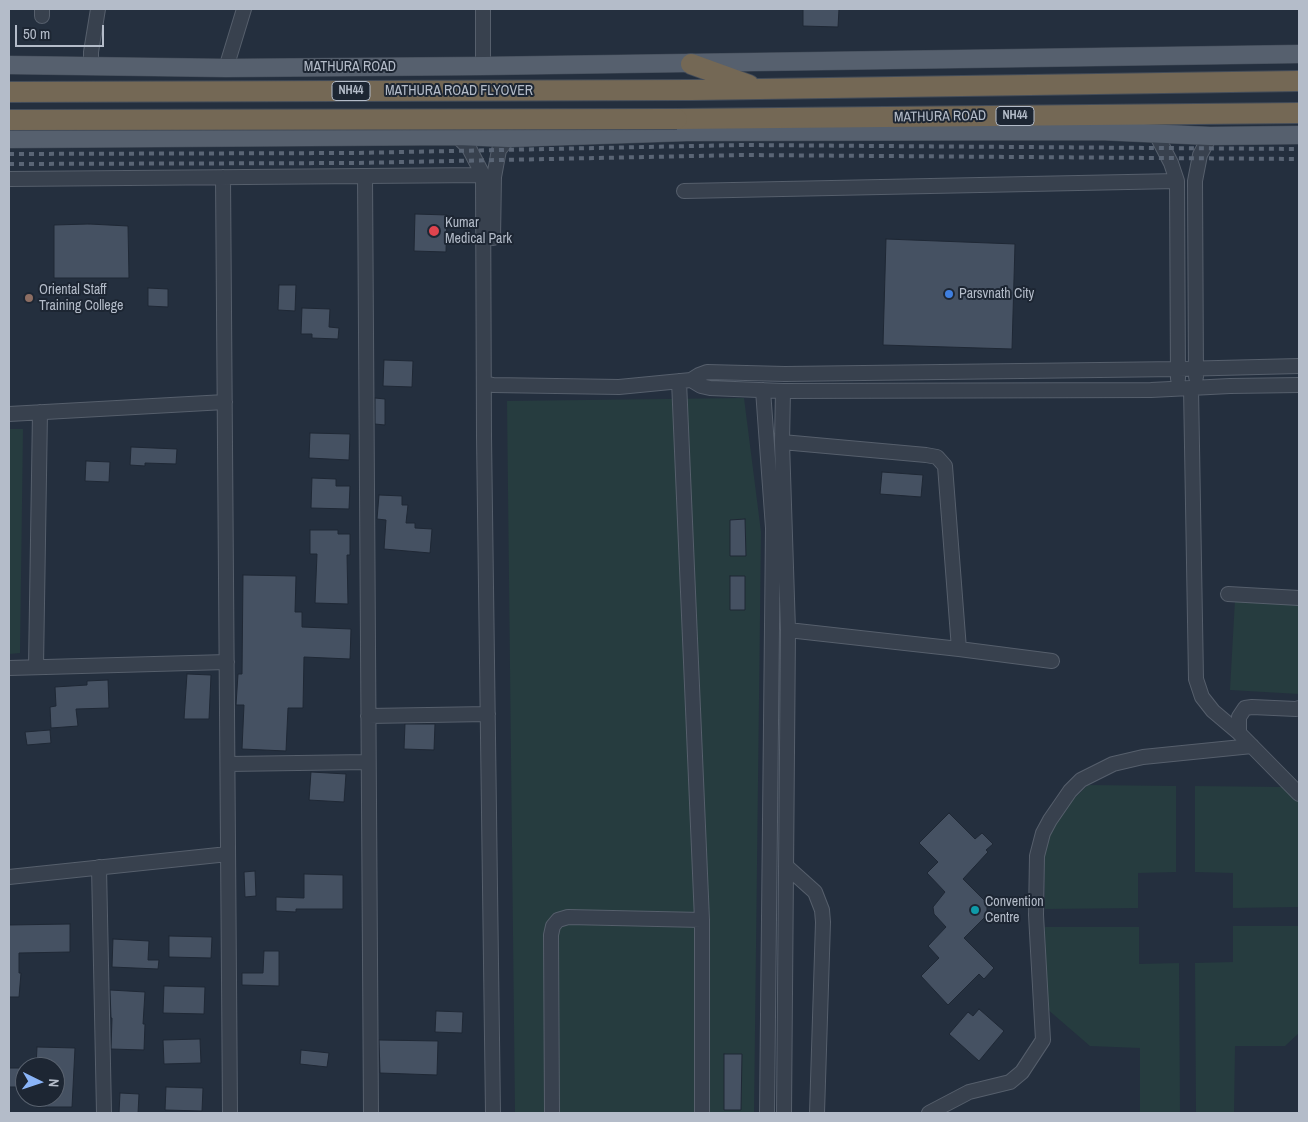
<!DOCTYPE html>
<style>
body{margin:0}
#map{position:relative;width:1308px;height:1122px;overflow:hidden;background:#242f3e;font-family:"Archivo Narrow",sans-serif}
canvas{display:block}
.frame{position:absolute;inset:0;border:10px solid #b4bcc9;pointer-events:none}
.north{position:absolute;left:15px;top:1057px;width:50px;height:50px;box-sizing:border-box;background:#1d2633;border:1px solid #59626f;border-radius:50%;rotate:94deg;font-size:14px;font-weight:700;line-height:20px;text-align:center;color:#b4bcc9}
.north::after{content:'';display:block;margin:auto;width:18px;height:22px;background:#8ab4f8;clip-path:polygon(50% 0,100% 100%,50% 72%,0 100%)}
.scale{position:absolute;left:15px;top:25px;width:89px;height:22px;box-sizing:border-box;border:2px solid #b4bcc9;border-top:0;padding-left:6px;font-size:15px;line-height:18px;white-space:nowrap;color:#b4bcc9;-webkit-text-stroke:4px #1d2633;paint-order:stroke}
</style>
<div id="map">
<canvas width="1308" height="1122"></canvas>
<div class="frame"></div>
<div class="north">N</div>
<div class="scale">50 m</div>
</div>
<script>
const ctx = document.querySelector('canvas').getContext('2d');
ctx.lineJoin = 'round';
function fill(path, color) { ctx.fillStyle = color; ctx.fill(path, 'evenodd'); }
const poly = rows => new Path2D(rows.map(r => 'M' + r).join(''));
function stroke(path, color, width, dash) { ctx.strokeStyle = color; ctx.lineWidth = width; ctx.lineCap = dash ? 'butt' : 'round'; ctx.setLineDash(dash || []); ctx.stroke(path); }
function write(font, color, halo, rows, align = 'center') {
  ctx.font = font + ' "Archivo Narrow",sans-serif'; ctx.lineWidth = 4; ctx.setLineDash([]); ctx.textBaseline = 'middle'; ctx.strokeStyle = halo; ctx.fillStyle = color; for (const [text, x, y, turn = 0] of rows) {
    ctx.save(); ctx.translate(x, y); ctx.rotate((+turn || 0) * Math.PI / 180); ctx.textAlign = isNaN(turn) ? turn : align; if (halo) ctx.strokeText(text, 0, 0); ctx.fillText(text, 0, 0); ctx.restore();
  }
}
fill(poly([
 [744,398,761,532,754,1113,515,1113,507,401],
 [9,429,23,429,20,653,9,654],
 [1235,600,1299,603,1299,694,1230,690],
 [1088,785,1176,786,1176,872,1138,873,1138,908,1045,909,1044,828],
 [1195,786,1283,787,1299,802,1299,907,1233,908,1233,873,1195,872],
 [1233,926,1299,926,1299,1033,1285,1046,1235,1046,1234,1113,1196,1113,1195,963,1233,962],
 [1045,927,1139,927,1139,964,1179,963,1180,1113,1140,1113,1140,1048,1090,1046,1046,1008]
]), '#263c3f');
const building = poly([
 [803,9,839,9,838,27,803,26,803,9],
 [415,214,447,215,446,252,414,251,415,214],
 [89,224,128,226,129,278,54,278,54,225,89,224],
 [886,239,1015,244,1012,349,883,345,886,239],
 [279,285,296,285,295,311,278,310,279,285],
 [148,288,168,289,168,307,148,306,148,288],
 [302,308,330,309,329,327,339,328,338,339,312,338,312,334,301,334,302,308],
 [384,360,413,361,412,387,383,386,384,360],
 [375,398,385,399,385,425,375,424,375,398],
 [310,433,350,434,349,460,309,458,310,433],
 [131,447,177,449,176,464,145,463,145,466,130,465,131,447],
 [86,461,110,462,109,482,85,481,86,461],
 [882,472,923,475,921,497,880,494,882,472],
 [312,478,336,479,336,486,350,486,349,509,311,508,312,478],
 [379,495,402,496,402,505,408,505,406,523,415,523,415,528,432,529,430,553,384,549,386,520,377,519,379,495],
 [745,519,746,556,730,556,730,520,745,519],
 [310,530,338,530,338,534,350,534,350,555,347,555,348,604,315,603,317,554,310,554,310,530],
 [243,575,296,576,295,612,302,612,302,627,351,629,350,659,304,657,303,708,288,708,286,751,242,749,244,705,236,705,238,674,242,674,243,575],
 [730,576,745,576,745,610,730,610,730,576],
 [187,674,211,675,209,719,184,719,187,674],
 [108,680,109,708,76,709,78,726,51,728,50,707,56,706,55,687,87,685,87,681,108,680],
 [405,724,435,724,434,750,404,749,405,724],
 [50,730,51,743,27,745,25,732,50,730],
 [311,772,346,774,344,802,309,800,311,772],
 [949,813,975,839,982,833,993,844,986,850,988,852,963,879,987,903,987,915,964,938,994,968,984,979,979,974,948,1005,921,976,939,958,928,946,946,927,934,914,933,907,945,892,927,873,938,862,919,843,949,813],
 [255,871,256,896,245,897,244,872,255,871],
 [304,874,343,875,343,909,296,909,296,912,276,911,276,897,304,898,304,874],
 [70,924,70,952,19,953,19,973,21,973,19,997,9,997,9,925,70,924],
 [169,936,212,937,211,958,169,957,169,936],
 [113,939,149,941,148,960,159,960,158,969,112,967,113,939],
 [264,951,279,951,279,986,242,985,242,973,263,973,264,951],
 [164,986,205,987,204,1014,163,1013,164,986],
 [110,990,145,992,143,1024,145,1024,144,1050,111,1049,112,1018,111,1018,110,990],
 [979,1009,1004,1031,979,1061,949,1034,968,1012,973,1016,979,1009],
 [436,1011,463,1012,462,1033,435,1032,436,1011],
 [200,1039,201,1063,164,1064,163,1040,200,1039],
 [379,1040,438,1041,437,1075,380,1073,379,1040],
 [37,1047,75,1048,72,1107,36,1107,36,1097,55,1097,55,1067,36,1067,37,1047],
 [301,1050,329,1053,327,1067,300,1064,301,1050],
 [724,1054,742,1054,741,1110,724,1110,724,1054],
 [9,1068,25,1068,25,1087,9,1087,9,1068],
 [166,1087,203,1088,202,1111,165,1110,166,1087],
 [120,1093,139,1094,138,1113,119,1113,120,1093]
]);
fill(building, '#455162');
stroke(building, '#1f2835', 1);
const minor = poly([
 [483,9,483,66],
 [42,16,42,9],
 [91,66,91,52,98,9],
 [226,68,244,9],
 [1156,134,1171,163,1177,181,1178,379],
 [457,136,469,148,483,175,484,436,493,1113],
 [365,176,371,1113],
 [223,177,230,1113],
 [9,179,483,175],
 [684,191,1177,181],
 [493,238,494,177,499,150,509,138],
 [1196,377,1195,181,1200,155,1210,136],
 [691,380,701,386,710,388,783,391,1151,390,1230,386,1299,385],
 [679,381,702,920,702,1113],
 [484,383,493,385,619,387,691,380,699,375,707,372,785,374,1178,369,1299,366],
 [1191,388,1196,679,1202,697,1213,711,1239,733,1299,794],
 [763,390,773,528,767,1113],
 [783,391,782,442,788,630,784,1113],
 [9,414,225,402],
 [782,442,926,455,937,457,945,466,959,649],
 [1228,594,1299,598],
 [788,630,959,649,1052,661],
 [36,667,40,412],
 [9,668,227,662],
 [368,716,488,714],
 [1239,733,1239,717,1245,708,1252,707,1296,709,1299,708],
 [228,764,368,762],
 [786,866,815,892,822,910,823,922,817,1113],
 [99,867,104,1113],
 [9,877,228,854],
 [552,1113,551,935,553,926,558,920,568,917,702,920],
 [929,1113,969,1092,1010,1082,1022,1072,1043,1040,1036,915,1037,856,1043,833,1050,820,1070,791,1081,780,1113,764,1143,757,1252,746]
]);
const major = poly([
 [9,65,226,68,483,66,1299,54],
 [9,139,457,136,509,138,687,132,1100,131,1210,136,1299,135]
]);
const highway = poly([
 [691,64,749,85],
 [9,92,693,90,1299,81],
 [677,119,1299,113]
]);
stroke(minor, '#565f6c', 16);
stroke(major, '#414a57', 19);
stroke(highway, '#434c59', 22);
stroke(minor, '#38414e', 14);
stroke(major, '#56606e', 18);
stroke(highway, '#746855', 20);
stroke(poly([
 [9,154,354,153,742,145,1299,149],
 [9,164,354,163,743,155,1299,159]
]), '#5a6575', 4, [5, 5]);
const highwayBridge = poly([
 [9,120,677,119]
]);
stroke(highwayBridge, '#434c59', 22, []);
stroke(highwayBridge, '#746855', 20);
for (const [x, y, r, color] of [
 [434,231,6,"#e0444e"],
 [949,294,5,"#3f7fe0"],
 [29,298,5,"#8d6e63"],
 [975,910,5,"#0f9aa8"]
]) { const dot = new Path2D(); dot.arc(x, y, r, 0, 2 * Math.PI); ctx.fillStyle = color; ctx.fill(dot); stroke(dot, '#1d2633', 2); }
for (const [x, y, w] of [
 [351,91,38],
 [1015,116,38]
]) { const box = new Path2D(); box.roundRect(x - w / 2, y - 9.5, w, 19, 4); ctx.fillStyle = '#1d2633'; ctx.fill(box); stroke(box, '#b4bcc9', 1); }
write('bold 12px', '#b4bcc9', null, [
 ["NH44",351,91],
 ["NH44",1015,116]
]);
write('14px', '#b4bcc9', '#1d2633', [
 ["MATHURA ROAD",350,67],
 ["MATHURA ROAD FLYOVER",459,91],
 ["MATHURA ROAD",940,117,-1]
]);
write('14px', '#b4bcc9', '#1d2633', [
 ["Kumar",445,223],
 ["Medical Park",445,239],
 ["Oriental Staff",39,290],
 ["Training College",39,306],
 ["Parsvnath City",959,294],
 ["Convention",985,902],
 ["Centre",985,918]
], 'left');
</script>
